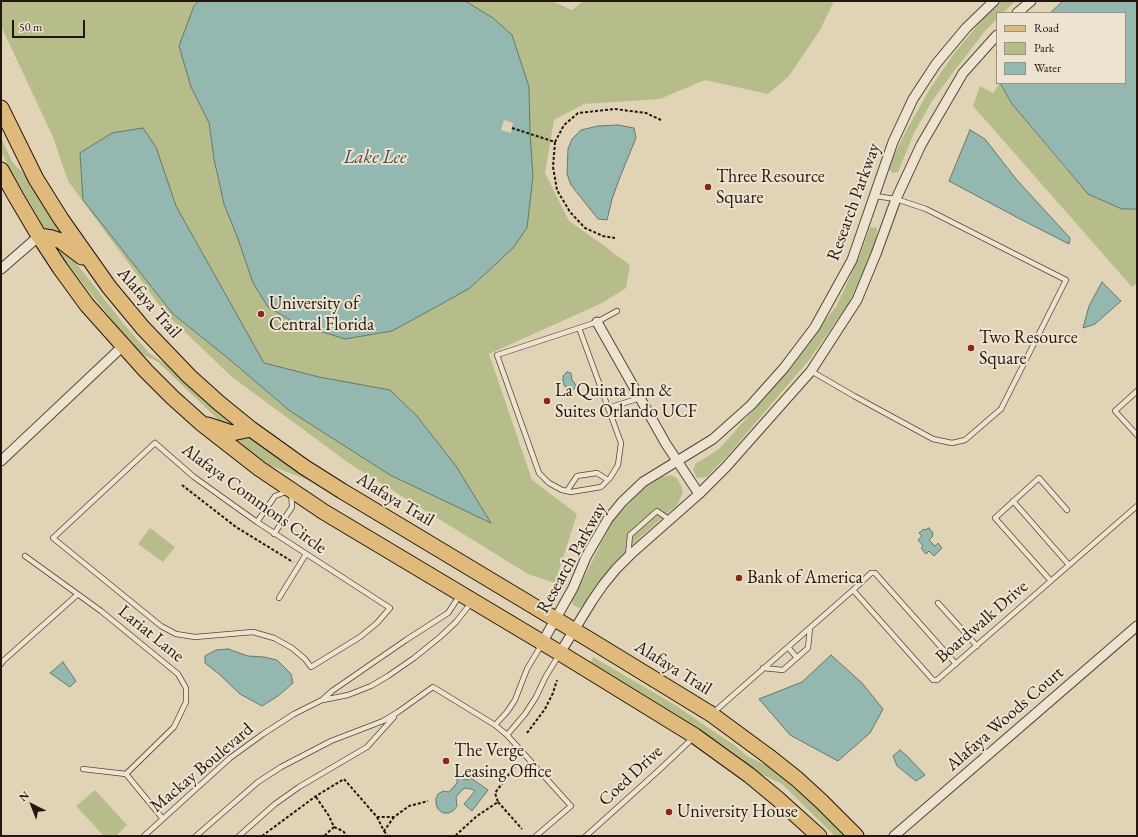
<!DOCTYPE html>
<style>
body{margin:0}
#map{position:relative;width:1138px;height:837px;overflow:hidden;background:#e1d4b6;font-family:"EB Garamond",serif}
canvas{display:block}
.frame{position:absolute;inset:0;border:2px solid #25160d;pointer-events:none}
.legend{position:absolute;left:996px;top:12px;width:130px;height:72px;box-sizing:border-box;background:#ece3d0;border:1px solid #9c9182;margin:0;padding:5px 7px;list-style:none;font-size:12px;color:#25160d}
.legend li{display:flex;align-items:center;gap:8px;height:20px}
.legend b{width:20px;border:1px solid #9c9182}
.north{position:absolute;left:12px;top:785px;width:40px;height:40px;-webkit-text-stroke:3px #ece3d0;paint-order:stroke;rotate:318deg;font-size:11px;font-weight:700;line-height:16px;text-align:center;color:#25160d}
.north::after{content:'';display:block;margin:auto;width:14px;height:18px;background:#25160d;clip-path:polygon(50% 0,100% 100%,50% 72%,0 100%)}
.scale{position:absolute;left:12px;top:20px;width:73px;height:18px;box-sizing:border-box;border:2px solid #25160d;border-top:0;padding-left:5px;font-size:12px;line-height:14px;white-space:nowrap;color:#25160d;-webkit-text-stroke:3px #ece3d0;paint-order:stroke}
</style>
<div id="map">
<canvas width="1138" height="837"></canvas>
<div class="frame"></div>
<ul class="legend">
<li><b style="height:5px;background:#e0ba7b"></b>Road</li>
<li><b style="height:11px;background:#b7bc8b"></b>Park</li>
<li><b style="height:11px;background:#94b8af"></b>Water</li>
</ul>
<div class="north">N</div>
<div class="scale">50 m</div>
</div>
<script>
const ctx = document.querySelector('canvas').getContext('2d');
ctx.lineJoin = 'round';
function fill(path, color) { ctx.fillStyle = color; ctx.fill(path, 'evenodd'); }
const poly = rows => new Path2D(rows.map(r => 'M' + r).join(''));
function stroke(path, color, width, dash) { ctx.strokeStyle = color; ctx.lineWidth = width; ctx.lineCap = dash ? 'butt' : 'round'; ctx.setLineDash(dash || []); ctx.stroke(path); }
function write(font, color, halo, rows, align = 'center') {
  ctx.font = font + ' "EB Garamond",serif'; ctx.lineWidth = 4; ctx.setLineDash([]); ctx.textBaseline = 'middle'; ctx.strokeStyle = halo; ctx.fillStyle = color; for (const [text, x, y, turn = 0] of rows) {
    ctx.save(); ctx.translate(x, y); ctx.rotate((+turn || 0) * Math.PI / 180); ctx.textAlign = isNaN(turn) ? turn : align; if (halo) ctx.strokeText(text, 0, 0); ctx.fillText(text, 0, 0); ctx.restore();
  }
}
fill(poly([
 [1,1,552,1,572,10,583,1,834,1,820,30,789,76,768,94,705,80,660,99,584,104,554,120,545,173,569,221,603,245,630,265,626,288,602,303,489,354,532,480,577,514,555,583,528,574,350,464,232,377,165,313,68,181,53,137,1,26],
 [1001,1,1015,1,1003,13,997,13,997,19,985,31,955,70,932,101,914,133,898,172,892,173,888,168,906,131,931,87,956,51,989,12],
 [1000,83,1012,104,1066,169,1122,209,1137,209,1137,283,1132,287,973,106,980,86,993,93],
 [1,138,13,163,28,178,62,237,47,233,9,167,1,151],
 [870,227,877,228,876,243,849,303,809,360,728,455,707,477,697,478,693,470,696,463,707,457,720,448,768,394,796,360,837,305,861,253],
 [54,242,66,250,123,323,149,353,172,368,238,428,225,426,158,362,138,352,67,264],
 [250,437,311,481,266,464,233,439],
 [671,475,677,478,681,486,683,493,677,505,639,538,613,564,583,606,579,608,573,605,572,601,613,520,642,490,661,477],
 [150,528,175,547,163,562,138,544],
 [593,657,675,705,734,745,749,757,770,767,819,810,844,836,835,836,782,784,759,773,730,750,671,711,591,662],
 [95,790,127,825,116,836,104,836,76,806]
]), '#b7bc8b');
const water = poly([
 [199,1,465,1,493,18,512,35,529,87,530,133,533,176,527,228,513,248,470,288,436,307,392,331,345,339,297,324,268,307,253,283,238,239,224,204,214,159,209,123,191,87,179,46,194,6,199,1],
 [1063,1,1137,1,1137,209,1122,209,1088,194,1012,104,1000,83,1125,83,1125,13,1050,13,1063,1],
 [618,125,634,128,636,138,620,177,612,199,607,220,598,219,571,185,567,174,568,149,572,139,581,130,598,126,618,125],
 [143,128,156,147,176,206,264,363,319,377,390,390,416,415,456,466,491,523,390,475,290,411,229,359,173,314,83,200,80,153,112,133,143,128],
 [970,130,985,139,1016,179,1070,238,1069,244,1022,220,949,181,970,130],
 [1102,282,1121,301,1095,324,1083,328,1089,306,1102,282],
 [567,372,571,373,572,380,576,385,576,387,573,390,567,389,563,383,563,376,567,372],
 [929,528,933,533,932,534,933,536,929,540,935,546,938,543,942,548,934,556,929,551,926,554,921,548,923,546,918,540,922,536,919,533,924,529,925,530,929,528],
 [228,649,248,656,264,657,277,660,291,674,293,683,278,696,262,706,240,694,219,674,205,663,205,656,216,650,228,649],
 [831,655,862,683,883,709,870,733,838,761,790,735,759,699,802,682,831,655],
 [63,662,76,681,70,687,50,673,63,662],
 [900,750,907,756,925,775,916,781,897,766,893,756,900,750],
 [459,777,466,780,471,778,488,790,472,811,464,804,475,791,471,789,465,788,462,790,456,797,457,806,454,810,449,813,443,813,438,809,436,804,436,798,438,794,443,791,449,792,457,783,457,779,459,777]
]);
fill(water, '#94b8af');
stroke(water, '#68776e', 1);
fill(poly([
 [504,120,513,123,511,133,501,130]
]), '#e1d4b6');
const service = poly([
 [579,328,621,443,618,465,610,478,601,487,571,492,562,490,549,483,539,473,497,355,579,328,597,322,617,311],
 [811,371,854,396,933,439,952,443,965,440,1001,409,1066,280,926,209,896,199,875,196],
 [1137,391,1115,411,1137,435],
 [608,408,640,398],
 [155,443,194,477,257,522,390,608,377,623,360,637,311,667,305,659,292,648,274,638,253,632,195,637,176,634,161,626,53,538,155,443],
 [567,491,577,476,597,473,608,480],
 [1013,501,1069,565],
 [257,522,275,496,291,490,292,507,274,534],
 [25,556,101,611,178,674,186,688,186,702,174,727,126,774],
 [628,556,630,535,657,511,670,520],
 [1051,581,995,518,1039,478,1067,510],
 [853,590,933,680,937,680,1137,506],
 [279,598,306,554],
 [938,603,977,646],
 [788,647,797,658],
 [1,664,3,661,77,595],
 [763,668,783,670,808,648,810,628],
 [323,700,348,695,371,686,388,676,414,658,440,637,456,622,471,603],
 [714,712,853,590,871,573,875,573,956,664],
 [495,725,507,712,515,700,527,669,542,644],
 [507,735,525,714,536,697,546,676,559,655],
 [83,769,126,774,163,819],
 [144,836,230,758,263,734,294,714,322,700,332,691,406,640,448,613,460,595],
 [196,836,258,782,281,767,331,741,383,721,398,712,433,687,495,725,507,735,571,806,536,836],
 [239,836,275,804,299,787,367,747,394,717],
 [586,836,657,772,694,737]
]);
const minor = poly([
 [1017,13,1031,1],
 [1,269,39,236],
 [597,322,666,444,699,494],
 [1,461,123,346],
 [542,643,573,588,586,557,608,519,622,502,643,482,713,439,751,405,784,368,815,327,852,260,893,142,913,99,936,64,966,28,994,1],
 [560,653,592,601,603,585,616,569,631,554,699,494,726,467,811,371,857,300,876,254,896,199,921,145,963,73,997,35],
 [894,836,1137,626]
]);
const primary = poly([
 [1,108,36,179,61,219,109,287,143,328,165,351,189,376,219,403,251,429,304,467,342,491,590,640,711,714,768,756,797,779,821,801,856,836],
 [1,170,16,197,39,236,60,268,87,305,146,371,172,397,201,423,260,469,324,512,560,653,695,736,749,775,778,799,819,836],
 [39,236,52,238,61,241,82,257],
 [208,425,232,433,251,429]
]);
stroke(service, '#544637', 6);
stroke(minor, '#544637', 11);
stroke(primary, '#25160d', 17);
stroke(poly([
 [512,128,555,142,564,125,578,113,615,109,646,113,661,120],
 [555,142,553,167,557,190,570,212,585,228,603,236,615,238],
 [182,485,236,527,293,562],
 [527,733,545,709,553,693,557,680],
 [316,797,329,816,334,827,324,836],
 [498,802,522,829],
 [377,817,384,831,394,817],
 [334,827,343,831,347,836],
 [384,831,388,836],
 [262,836,316,796,344,779,377,817,394,817,409,806,428,801],
 [456,836,457,834,477,816,498,802,495,793,516,765]
]), '#25160d', 2, [3, 2]);
stroke(service, '#ece3d0', 4.5);
stroke(minor, '#ece3d0', 9);
stroke(primary, '#e0ba7b', 15);
for (const [x, y, r, color] of [
 [708,187,4,"#8f2418"],
 [261,314,4,"#8f2418"],
 [971,348,4,"#8f2418"],
 [547,401,4,"#8f2418"],
 [739,578,4,"#8f2418"],
 [446,761,4,"#8f2418"],
 [669,812,4,"#8f2418"]
]) { const dot = new Path2D(); dot.arc(x, y, r, 0, 2 * Math.PI); ctx.fillStyle = color; ctx.fill(dot); stroke(dot, '#ece3d0', 1.5); }
write('18px', '#25160d', '#ece3d0', [
 ["Three Resource",716,177],
 ["Square",716,198],
 ["University of",269,304],
 ["Central Florida",269,325],
 ["Two Resource",979,338],
 ["Square",979,359],
 ["La Quinta Inn &",555,391],
 ["Suites Orlando UCF",555,412],
 ["Bank of America",747,578],
 ["The Verge",454,751],
 ["Leasing Office",454,772],
 ["University House",677,812]
], 'left');
write('18px', '#25160d', '#ece3d0', [
 ["Research Parkway",854,202,-70],
 ["Alafaya Trail",149,303,49],
 ["Alafaya Commons Circle",254,499,36],
 ["Alafaya Trail",395,500,31],
 ["Research Parkway",572,558,-61],
 ["Boardwalk Drive",982,622,-41],
 ["Lariat Lane",151,634,39],
 ["Alafaya Trail",673,668,32],
 ["Alafaya Woods Court",1005,719,-41],
 ["Mackay Boulevard",202,768,-40],
 ["Coed Drive",631,776,-43]
]);
write('italic 19px', '#4c4f46', '#ece3d0', [
 ["Lake Lee",375,158]
]);
</script>
